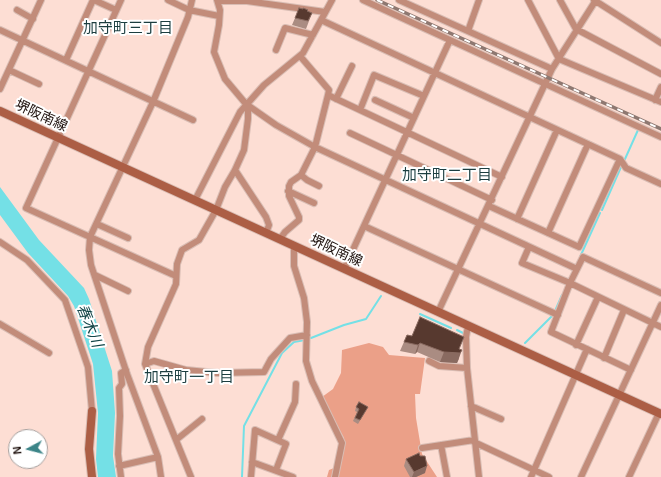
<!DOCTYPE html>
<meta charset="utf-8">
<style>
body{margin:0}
#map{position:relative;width:661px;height:477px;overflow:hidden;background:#fdded4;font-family:Helvetica,sans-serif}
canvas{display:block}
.north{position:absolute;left:8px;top:429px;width:40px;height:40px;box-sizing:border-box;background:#fff;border:1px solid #a49f9d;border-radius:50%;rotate:263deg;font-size:11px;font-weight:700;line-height:16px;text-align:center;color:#1c0f0b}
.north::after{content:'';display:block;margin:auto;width:14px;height:18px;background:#3b8487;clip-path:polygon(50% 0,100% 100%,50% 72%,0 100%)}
</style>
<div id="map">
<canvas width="661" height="477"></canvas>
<div class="north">N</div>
</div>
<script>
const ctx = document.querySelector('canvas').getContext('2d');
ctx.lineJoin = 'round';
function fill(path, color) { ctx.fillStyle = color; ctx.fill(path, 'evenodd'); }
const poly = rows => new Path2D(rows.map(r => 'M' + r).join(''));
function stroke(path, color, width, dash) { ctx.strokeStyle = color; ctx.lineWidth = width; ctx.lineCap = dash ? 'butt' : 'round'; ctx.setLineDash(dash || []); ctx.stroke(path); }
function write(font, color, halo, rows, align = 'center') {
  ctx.font = font + ' Helvetica,"Noto Sans JP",sans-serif'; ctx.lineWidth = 4; ctx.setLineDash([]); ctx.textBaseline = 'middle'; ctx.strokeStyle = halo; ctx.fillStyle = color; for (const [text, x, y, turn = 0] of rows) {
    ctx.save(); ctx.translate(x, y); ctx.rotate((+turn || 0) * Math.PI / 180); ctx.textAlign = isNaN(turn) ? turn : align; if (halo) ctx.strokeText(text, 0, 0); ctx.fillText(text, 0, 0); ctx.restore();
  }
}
fill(poly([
 [369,343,383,347,389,355,425,358,420,394,415,394,416,418,422,454,437,477,327,477,329,470,334,468,344,444,344,438,322,397,333,389,341,373,342,350]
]), '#eba088');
fill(poly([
 [0,187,39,240,84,288,89,299,112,371,115,413,113,456,116,477,98,477,96,459,98,413,93,364,74,306,68,296,28,253,0,215]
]), '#74e0e6');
stroke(poly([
 [625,159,638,130],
 [602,210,621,167],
 [580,257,600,213],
 [555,311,562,295],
 [420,314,451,328],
 [457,330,463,333],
 [311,338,344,325,366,319,381,296],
 [525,343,553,315],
 [242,477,244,426,282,353,294,342,305,340]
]), '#74e0e6', 2);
const street = poly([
 [94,0,116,10],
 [121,0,26,208,176,276],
 [168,0,189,10,219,16],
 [217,0,220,10,219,25,214,52,225,79,246,104,276,125,315,147,577,269],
 [363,0,661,137],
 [399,0,552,69],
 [528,0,559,59,661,102],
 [560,0,576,29,661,74],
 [594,0,661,43],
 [218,1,247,1,325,12],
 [17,10,33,19],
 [321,20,620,159,626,168,661,184],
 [0,30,193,120],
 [468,31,479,0],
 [276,50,285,28,313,35],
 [66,60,93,0],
 [9,70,39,84],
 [0,89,41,0],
 [328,95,502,177],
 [336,99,352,66],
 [375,100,414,118],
 [655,100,661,87],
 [360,110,374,75,424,96],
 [350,133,492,200],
 [235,170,266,217,269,225,266,233],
 [301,175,307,180,319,186],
 [288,191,314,203],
 [195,200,240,112,264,85,303,53,332,0],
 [489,206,579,247,620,159],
 [517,219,557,130],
 [97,224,128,238],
 [364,226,558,315],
 [548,233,588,144],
 [280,239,285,232,299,220,299,217,289,196,289,186,291,182,301,175,315,147,328,95,329,90,300,56],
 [0,242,27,260,65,300,88,367,92,411],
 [294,246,294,266,304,298,307,322,306,361,312,381,342,443,335,477],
 [529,247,522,263,570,283,661,327],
 [344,269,450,40],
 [95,275,128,291],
 [438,312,552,69,596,0],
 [0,324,49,353],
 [468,326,466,337,467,368,479,477],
 [576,345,598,297],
 [604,358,624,310],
 [429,361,439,366,467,368],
 [145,364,154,361,186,370,217,373,264,372,271,359,290,338,307,335],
 [631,370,551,332,570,283,583,257,661,293],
 [471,406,501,419],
 [176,440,202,419],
 [278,440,295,402,296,384],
 [474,442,549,477],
 [441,445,447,477],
 [422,448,474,440],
 [252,462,293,477],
 [119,466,158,457],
 [121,477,118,454,120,416,119,388,122,384,121,373,126,370],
 [161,477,158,457,127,374,91,265,89,250,90,237,153,102,188,17,192,0],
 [191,477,145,364,148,347,176,284,177,264,182,250,199,240,216,210,225,187,235,170,244,150,248,119,248,105],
 [251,477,255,430,286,444,276,470],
 [531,477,587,349],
 [581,477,661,305],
 [629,477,659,413]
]);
const secondary = poly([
 [0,111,661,414],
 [92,477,89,449,92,411]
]);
stroke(street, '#d9bdb4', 8);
stroke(secondary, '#d9bdb4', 10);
stroke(street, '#c28c7a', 6);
stroke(secondary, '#ac5e45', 8);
const rail = poly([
 [377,0,661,129]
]);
stroke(rail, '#8e7871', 3.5);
stroke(rail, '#fff', 2, [6]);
fill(poly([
 [307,11,312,13,306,29,292,25,295,18],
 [407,335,460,349,459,359,457,363,440,362,417,352,415,354,400,351],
 [356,407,368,407,366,410,358,424,353,421,357,412,355,411],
 [406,459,425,473,416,477,410,477,404,466]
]), '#aa8c82');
fill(poly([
 [420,343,417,352,415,354,418,345],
 [462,350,457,363,440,362,444,352],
 [427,466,425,473,416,477,412,477,414,472]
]), '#896a60');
const building = poly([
 [299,8,303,9,303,8,308,10,307,11,312,13,308,21,295,18,299,8],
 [420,317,464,337,459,349,462,350,460,353,444,352,420,343,418,345,404,342,407,335,412,336,420,317],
 [359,402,368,407,360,420,355,418,359,409,356,407,359,402],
 [419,453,420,456,425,456,427,466,414,472,406,459,419,453]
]);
fill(building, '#57392f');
stroke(building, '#896a60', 1);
write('14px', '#1c0f0b', '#fff', [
 ["堺阪南線",41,116,25],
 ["堺阪南線",336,251,25]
]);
write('15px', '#1c3e40', '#fff', [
 ["加守町三丁目",128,29],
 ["加守町二丁目",447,176],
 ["加守町一丁目",189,378]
]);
write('italic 15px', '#124547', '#fff', [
 ["春木川",89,326,68]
]);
</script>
